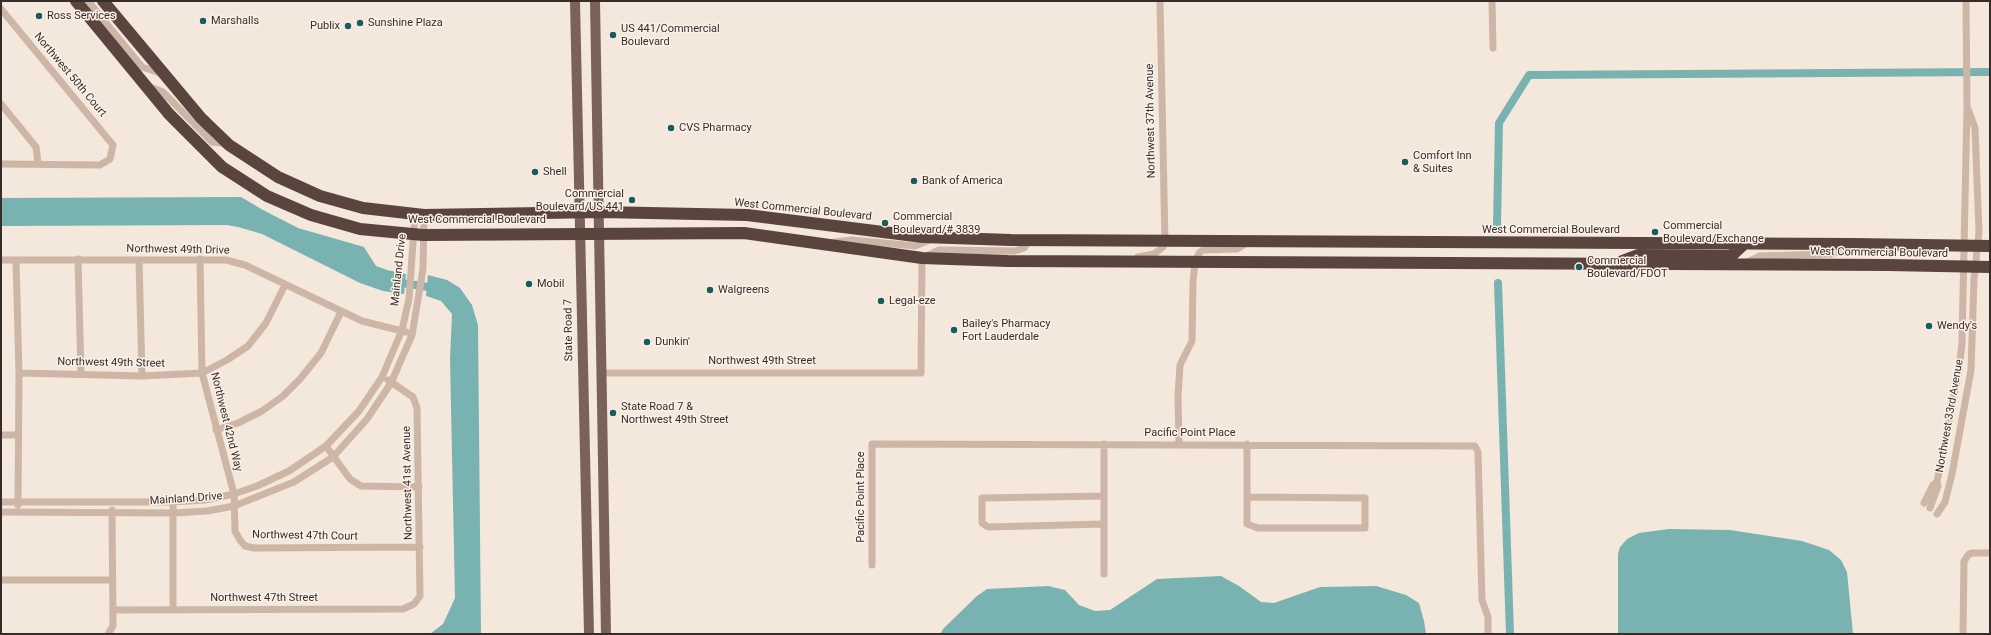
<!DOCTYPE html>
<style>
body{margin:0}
#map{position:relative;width:1991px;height:635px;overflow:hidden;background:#f4e7db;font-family:Roboto,sans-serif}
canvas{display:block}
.frame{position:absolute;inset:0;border:2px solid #382c28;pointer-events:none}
</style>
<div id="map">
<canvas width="1991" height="635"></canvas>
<div class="frame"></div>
</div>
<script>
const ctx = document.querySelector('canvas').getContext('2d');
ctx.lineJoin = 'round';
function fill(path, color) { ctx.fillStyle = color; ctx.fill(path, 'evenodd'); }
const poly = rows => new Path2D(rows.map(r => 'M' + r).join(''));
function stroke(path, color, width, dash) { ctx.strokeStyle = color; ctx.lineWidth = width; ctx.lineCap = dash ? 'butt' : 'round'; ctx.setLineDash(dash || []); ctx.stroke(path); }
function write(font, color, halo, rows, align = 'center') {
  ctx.font = font + ' Roboto,sans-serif'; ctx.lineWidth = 3; ctx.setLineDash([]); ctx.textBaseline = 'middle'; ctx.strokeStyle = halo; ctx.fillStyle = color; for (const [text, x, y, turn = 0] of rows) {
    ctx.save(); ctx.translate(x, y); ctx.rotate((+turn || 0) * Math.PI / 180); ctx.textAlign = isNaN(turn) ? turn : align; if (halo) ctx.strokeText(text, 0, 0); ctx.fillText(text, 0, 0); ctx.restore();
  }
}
fill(poly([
 [241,197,263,210,298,228,364,247,376,266,387,270,406,274,404,294,383,291,360,283,262,234,238,227,227,225,1,226,1,198],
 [428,275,447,280,460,288,472,305,478,325,481,634,430,634,443,624,455,598,450,359,452,314,441,301,426,296],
 [1669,529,1730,530,1802,541,1829,550,1841,560,1847,572,1853,634,1618,634,1618,554,1620,547,1627,539,1639,533],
 [1221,576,1239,586,1261,602,1274,603,1320,587,1376,586,1406,595,1419,603,1424,621,1426,634,940,634,943,629,977,596,987,589,1048,586,1065,590,1079,605,1095,611,1110,610,1157,579]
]), '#78b3b2');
stroke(poly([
 [1497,226,1499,123,1529,75,1990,72],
 [394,282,436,288],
 [1498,283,1510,634]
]), '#78b3b2', 8);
stroke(poly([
 [88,1,142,67,163,74],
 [1492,1,1493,48],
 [1,9,113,145,110,159,100,165,1,164],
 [148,86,163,92,212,142,229,144],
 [1,104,36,147,38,164],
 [834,246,835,242,852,240,915,246,932,239],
 [1138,257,1154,254,1163,247,1165,242,1160,1],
 [78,259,81,374],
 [200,259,202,373,234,494,235,531,240,540,245,546,254,548,420,547],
 [1,260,226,260,245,265,362,321,406,332],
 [16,260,19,373,18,505],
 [139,260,142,376],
 [1748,262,1760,256,1832,254,1849,246],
 [19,373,142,376,202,373,227,360,248,346,266,323,285,285],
 [603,373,921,373,922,258,939,250,1015,251,1024,248,1029,241],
 [216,430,238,423,262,411,283,396,300,379,321,353,341,312],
 [1,435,17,435],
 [1104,444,1104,574],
 [1179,444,1178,397,1180,365,1192,341,1193,282,1195,262,1199,253,1203,250,1237,249,1247,243],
 [1247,444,1247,524,1258,528,1365,528,1365,498,1247,497],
 [326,446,350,479,361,486,419,487],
 [1104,496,982,498,982,523,988,527,1104,524],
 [1,502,173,502,205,500,234,494,257,486,289,471,326,446,359,411,382,377,402,330,409,299,415,214],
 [173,502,173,609],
 [1924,503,1933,485,1937,482],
 [1930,508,1938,486,1937,482,1959,370,1962,343,1967,106,1966,1],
 [1,512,174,513,207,511,234,506,294,482,333,457,367,419,391,383,412,335,423,269,424,215],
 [1937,514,1945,502,1952,474,1971,370,1974,279,1979,232,1975,128,1968,109],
 [872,565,872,444,1475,446,1478,452,1482,600,1488,617,1488,634],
 [1,580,113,580],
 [113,610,403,609,414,604,420,596,417,408,413,397,388,380],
 [108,634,113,626,112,510],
 [1963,634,1964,561,1969,554,1973,553,1990,553]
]), '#cdb6a6', 7);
stroke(poly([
 [575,1,589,634],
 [595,1,606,634]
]), '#7b6258', 10);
stroke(poly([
 [76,1,169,114,222,167,267,196,311,215,360,229,423,235,744,233,922,258,1008,261,1888,265,1990,267],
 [103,1,201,118,229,145,278,177,320,196,363,208,424,215,600,212,747,215,923,237,1011,240,1853,244,1990,246],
 [1622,261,1638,255,1731,256,1745,243]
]), '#5a453e', 12);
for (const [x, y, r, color] of [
 [39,16,4,"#1a5c5d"],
 [203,21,4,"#1a5c5d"],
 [360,23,4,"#1a5c5d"],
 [348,26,4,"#1a5c5d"],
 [613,35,4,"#1a5c5d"],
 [671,128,4,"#1a5c5d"],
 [1405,162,4,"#1a5c5d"],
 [535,172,4,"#1a5c5d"],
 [914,181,4,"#1a5c5d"],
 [632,200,4,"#1a5c5d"],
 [885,223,4,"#1a5c5d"],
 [1655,232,4,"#1a5c5d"],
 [1579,267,4,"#1a5c5d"],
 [529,284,4,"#1a5c5d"],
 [710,290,4,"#1a5c5d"],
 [881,301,4,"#1a5c5d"],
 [1929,326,4,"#1a5c5d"],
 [954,330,4,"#1a5c5d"],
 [647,342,4,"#1a5c5d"],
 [613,413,4,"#1a5c5d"]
]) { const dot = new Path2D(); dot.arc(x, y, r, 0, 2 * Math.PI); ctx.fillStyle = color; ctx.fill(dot); stroke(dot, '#fbf1e8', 1.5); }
write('11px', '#382c28', '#fbf1e8', [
 ["Ross Services",47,16],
 ["Marshalls",211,21],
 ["Sunshine Plaza",368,23],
 ["Publix",340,26,"right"],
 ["US 441/Commercial",621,29],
 ["Boulevard",621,42],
 ["CVS Pharmacy",679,128],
 ["Comfort Inn",1413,156],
 ["& Suites",1413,169],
 ["Shell",543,172],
 ["Bank of America",922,181],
 ["Commercial",624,194,"right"],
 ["Boulevard/US 441",624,207,"right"],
 ["Commercial",893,217],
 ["Boulevard/# 3839",893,230],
 ["Commercial",1663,226],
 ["Boulevard/Exchange",1663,239],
 ["Commercial",1587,261],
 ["Boulevard/FDOT",1587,274],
 ["Mobil",537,284],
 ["Walgreens",718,290],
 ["Legal-eze",889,301],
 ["Bailey's Pharmacy",962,324],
 ["Fort Lauderdale",962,337],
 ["Wendy's",1937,326],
 ["Dunkin'",655,342],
 ["State Road 7 &",621,407],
 ["Northwest 49th Street",621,420]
], 'left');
write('11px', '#382c28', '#fbf1e8', [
 ["Northwest 50th Court",70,75,50],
 ["Northwest 37th Avenue",1151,121,-91],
 ["West Commercial Boulevard",803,210,6],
 ["West Commercial Boulevard",477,220],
 ["West Commercial Boulevard",1551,230],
 ["Northwest 49th Drive",178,250,1],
 ["West Commercial Boulevard",1879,253,1],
 ["Mainland Drive",399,270,-84],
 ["State Road 7",569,330,-91],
 ["Northwest 49th Street",762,361],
 ["Northwest 49th Street",111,363,1],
 ["Northwest 33rd Avenue",1950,416,-80],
 ["Northwest 42nd Way",226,422,76],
 ["Pacific Point Place",1190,433],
 ["Northwest 41st Avenue",408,483,-91],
 ["Pacific Point Place",861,497,-90],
 ["Mainland Drive",186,499,-4],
 ["Northwest 47th Court",305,536,1],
 ["Northwest 47th Street",264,598]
]);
</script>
